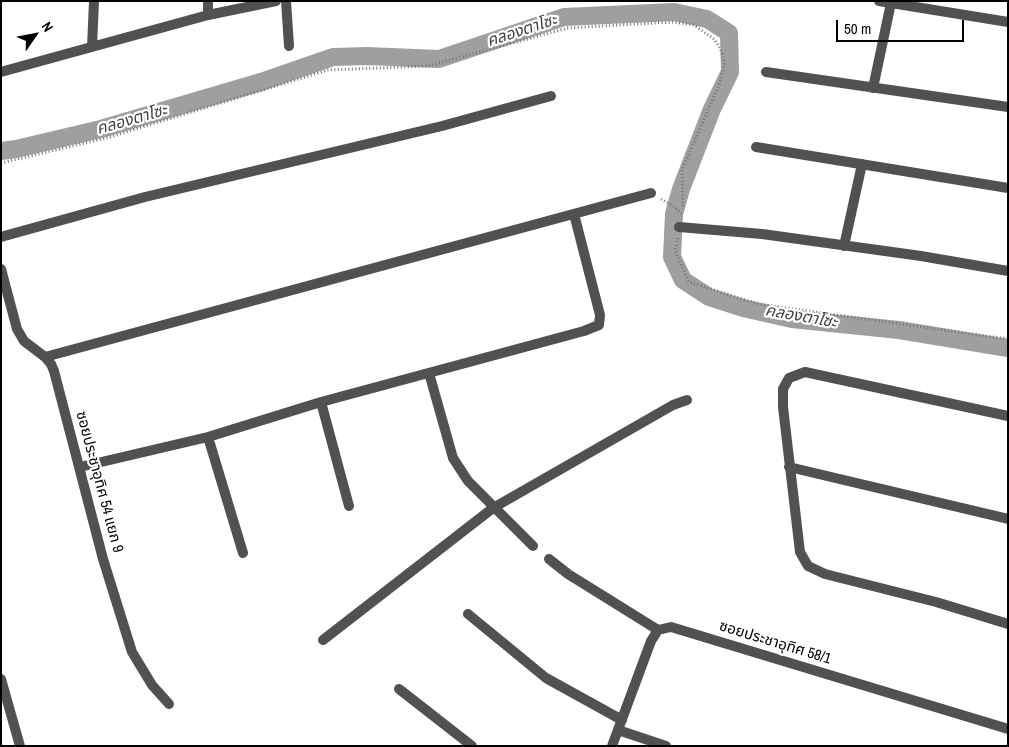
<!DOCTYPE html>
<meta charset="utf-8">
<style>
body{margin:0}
#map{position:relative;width:1009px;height:747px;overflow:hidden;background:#fff;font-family:"Archivo Narrow",sans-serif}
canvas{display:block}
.frame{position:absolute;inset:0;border:2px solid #000;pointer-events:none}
.north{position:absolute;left:10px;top:10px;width:50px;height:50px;-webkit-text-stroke:4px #fff;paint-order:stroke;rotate:57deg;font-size:14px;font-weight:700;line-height:20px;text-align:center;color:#000}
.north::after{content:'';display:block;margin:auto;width:18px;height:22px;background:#000;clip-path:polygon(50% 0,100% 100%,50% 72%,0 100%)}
.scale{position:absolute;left:836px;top:20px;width:128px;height:22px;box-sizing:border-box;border:2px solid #000;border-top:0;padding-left:6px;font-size:15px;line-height:18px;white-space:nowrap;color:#000;-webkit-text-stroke:4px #fff;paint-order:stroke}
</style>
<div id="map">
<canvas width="1009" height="747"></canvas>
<div class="frame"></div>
<div class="north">N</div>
<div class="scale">50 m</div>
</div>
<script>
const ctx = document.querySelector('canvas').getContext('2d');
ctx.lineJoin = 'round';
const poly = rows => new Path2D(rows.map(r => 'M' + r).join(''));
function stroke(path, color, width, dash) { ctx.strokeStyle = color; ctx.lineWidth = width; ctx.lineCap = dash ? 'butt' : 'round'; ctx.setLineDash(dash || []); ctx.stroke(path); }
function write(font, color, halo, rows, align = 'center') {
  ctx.font = font + ' "Archivo Narrow","Noto Sans Thai",sans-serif'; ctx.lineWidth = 4.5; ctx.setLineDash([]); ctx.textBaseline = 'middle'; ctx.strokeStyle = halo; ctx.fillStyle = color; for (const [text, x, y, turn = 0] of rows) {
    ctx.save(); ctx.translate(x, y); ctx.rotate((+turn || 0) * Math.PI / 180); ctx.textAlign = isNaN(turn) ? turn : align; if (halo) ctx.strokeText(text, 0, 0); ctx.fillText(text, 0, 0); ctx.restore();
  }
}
stroke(poly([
 [1,151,16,149,101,129,261,82,333,57,367,56,439,59,564,17,674,12,707,19,729,33,730,72,712,109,681,189,674,214,672,257,683,280,709,297,743,308,792,319,899,330,1008,348]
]), '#9f9f9f', 18);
stroke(poly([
 [1,163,110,137,328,70,428,66,568,28,673,22,694,25,714,39,720,48,725,63,719,85,682,170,683,209],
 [661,199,673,206,682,214],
 [678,238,675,251,689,282,758,304,1008,339]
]), '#737373', 3, [1, 2.5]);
stroke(poly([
 [208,1,208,15],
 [286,1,289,46],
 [879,1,1008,22],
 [92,47,94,1],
 [1,72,208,15,276,1],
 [766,72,1008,107],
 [873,88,891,3],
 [756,147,1008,188],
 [679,227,762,234,921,256,1008,271],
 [1,237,145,197,442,126,551,96],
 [844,246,862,164],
 [1,269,17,329,24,341,45,357,51,364,54,371,103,559,132,652,152,685,169,704],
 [45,357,651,193],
 [429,373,453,458,468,481,533,546],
 [321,402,349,506],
 [1008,416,805,372,789,378,783,389,783,407,800,552,808,566,825,574,936,602,1008,624],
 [208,437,243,553],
 [80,467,208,437,321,402,584,331,599,325,600,315,574,214],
 [789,467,1008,519],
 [549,559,568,574,658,630,671,627,1008,729],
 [468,614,546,678,622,720],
 [323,640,493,508,673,405,687,400],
 [1,679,20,746],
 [399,689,472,746],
 [618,730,666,746],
 [612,746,651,641,658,630]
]), '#515151', 10);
write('15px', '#000', '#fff', [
 ["ซอยประชาอุทิศ 54 แยก 9",99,482,75],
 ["ซอยประชาอุทิศ 58/1",775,643,17]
]);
write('italic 16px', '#404040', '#fff', [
 ["คลองตาโซะ",522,31,-18],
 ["คลองตาโซะ",132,120,-16],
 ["คลองตาโซะ",801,317,10]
]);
</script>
